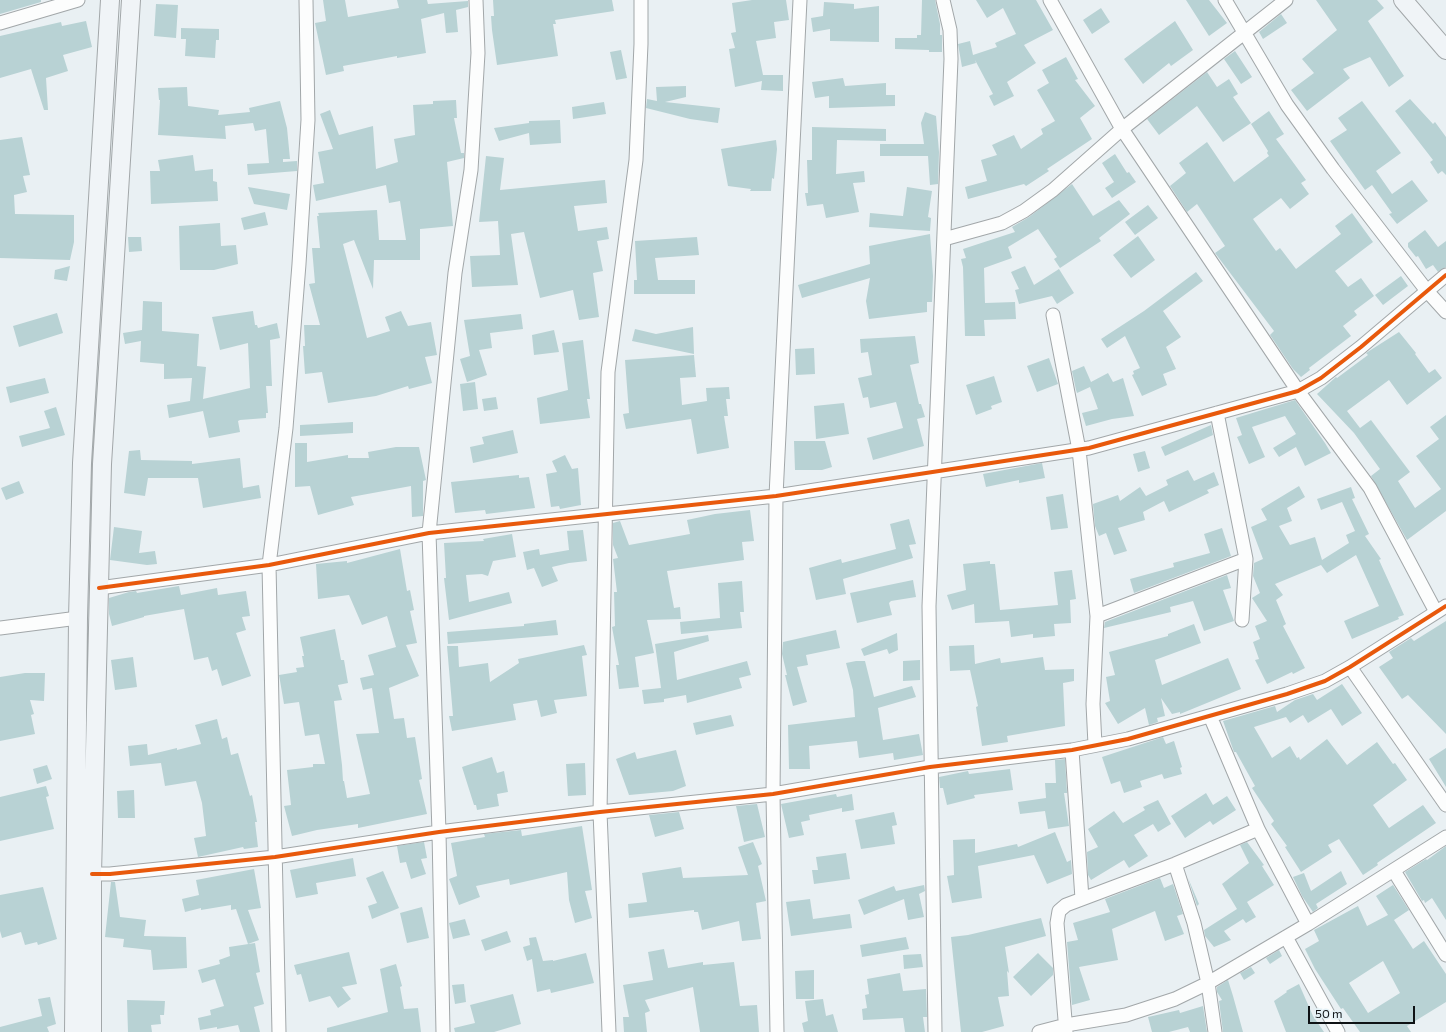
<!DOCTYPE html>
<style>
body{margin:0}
#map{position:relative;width:1446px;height:1032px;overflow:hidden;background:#e9f0f3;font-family:Commissioner,sans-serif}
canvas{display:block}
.scale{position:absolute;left:1308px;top:1006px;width:107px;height:18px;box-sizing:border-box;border:2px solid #0e1214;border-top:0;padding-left:5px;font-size:12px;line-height:14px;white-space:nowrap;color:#0e1214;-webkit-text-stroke:3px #e5f2f7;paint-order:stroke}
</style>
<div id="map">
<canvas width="1446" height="1032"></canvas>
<div class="scale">50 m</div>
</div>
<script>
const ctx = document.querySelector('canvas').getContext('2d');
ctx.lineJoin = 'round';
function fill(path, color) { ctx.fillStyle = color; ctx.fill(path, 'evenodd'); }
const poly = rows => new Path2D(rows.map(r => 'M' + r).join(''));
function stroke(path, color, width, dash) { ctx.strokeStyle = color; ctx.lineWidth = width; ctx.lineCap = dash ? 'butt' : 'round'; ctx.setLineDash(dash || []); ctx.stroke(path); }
fill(poly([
 [0,0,41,0,41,2,0,14],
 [323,0,345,0,348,17,399,8,397,0,427,0,428,4,468,1,468,7,456,10,458,32,446,33,444,13,421,19,426,53,397,58,397,56,343,66,344,71,326,75,315,23,326,21],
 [493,0,612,0,614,11,555,20,556,24,553,24,558,56,497,65,492,30,491,16,494,16],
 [752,0,786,0,789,20,774,22,776,38,756,41,763,75,783,75,783,91,761,90,762,81,735,87,729,49,735,48,731,33,736,32,732,3],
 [922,0,935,0,940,24,940,35,942,35,942,52,929,52,929,50,895,49,895,38,917,38,917,35,921,35],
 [976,0,1036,0,1053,30,1024,45,1036,63,1007,82,1014,96,994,106,989,96,993,94,975,60,976,63,962,67,958,44,970,41,973,55,997,47,995,43,1016,34,1003,8,987,18],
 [1186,0,1209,0,1227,23,1209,36],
 [1316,0,1377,0,1384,8,1368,21,1404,76,1389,87,1370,57,1343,69,1350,78,1307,111,1291,90,1314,73,1302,59,1337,30],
 [824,2,854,4,854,9,879,6,879,42,830,41,830,29,813,32,811,18,823,16],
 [156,4,178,5,176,38,154,36],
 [1101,8,1110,22,1092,34,1083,20],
 [1281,14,1287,23,1263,39,1259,32],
 [86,21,92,47,63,55,68,71,46,78,48,110,44,110,31,69,0,78,0,36,61,22,62,26],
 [1175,21,1193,50,1171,66,1169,63,1143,84,1124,59],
 [181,28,219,29,219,40,216,40,215,58,185,56,186,39,181,39],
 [621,50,627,78,616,80,610,52],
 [1235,51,1252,77,1241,84,1224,59],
 [1066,57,1078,79,1075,80,1095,106,1080,118,1092,139,1047,169,1049,171,1026,186,1024,184,968,199,965,187,987,181,981,160,997,155,992,145,1014,135,1021,149,1043,134,1041,129,1055,121,1037,90,1049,83,1042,70],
 [1207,72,1217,87,1229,79,1238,94,1233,97,1251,123,1223,142,1197,106,1159,135,1147,119],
 [843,78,845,86,886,83,886,95,895,95,895,106,829,108,829,96,815,98,812,82],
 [686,86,686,97,665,102,720,108,718,123,690,119,646,108,647,99,657,101,656,87],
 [187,87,188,106,219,110,218,115,250,112,249,108,280,101,287,128,290,159,283,159,283,162,297,161,297,171,248,175,247,164,269,163,266,129,255,131,253,123,225,126,226,139,158,135,160,100,159,100,158,88],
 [1410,99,1433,124,1435,122,1446,137,1446,175,1442,171,1438,174,1430,162,1433,160,1395,111],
 [456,100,457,118,454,118,461,153,464,153,464,158,447,162,453,226,420,229,420,260,374,260,373,289,354,240,343,244,367,338,390,331,385,317,401,311,408,326,431,322,437,355,425,357,432,383,409,389,408,386,376,396,328,403,322,372,305,374,303,346,305,346,304,325,320,325,309,284,315,283,312,248,320,248,317,216,319,216,318,213,377,210,379,240,406,240,400,201,389,203,386,185,316,201,313,185,324,183,318,152,333,149,320,114,330,110,339,135,373,126,376,169,398,162,394,139,415,135,413,105,433,104,433,101],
 [1362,101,1401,153,1376,171,1392,194,1412,180,1428,201,1397,224,1389,214,1392,213,1372,185,1365,190,1330,141,1347,130,1338,118],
 [604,102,606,114,573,119,572,107],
 [1269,111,1284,134,1276,139,1306,180,1301,183,1309,194,1290,209,1281,198,1253,219,1276,251,1280,248,1296,269,1341,234,1335,226,1352,213,1373,242,1335,271,1348,287,1361,278,1374,296,1354,311,1357,315,1343,326,1351,336,1309,368,1310,370,1301,377,1293,369,1270,335,1274,331,1215,253,1225,246,1197,204,1187,212,1170,186,1186,173,1179,163,1207,142,1234,182,1269,156,1267,153,1268,151,1251,124],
 [925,112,936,116,939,152,938,184,930,185,928,156,880,156,880,144,924,144,921,123],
 [560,120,561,143,530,145,529,133,499,141,494,128,529,123,529,121],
 [812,127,886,129,886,141,837,140,836,174,864,171,865,182,853,183,859,212,826,218,823,204,807,206,805,193,808,193,807,160,812,160],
 [22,137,30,175,23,176,27,192,14,195,15,214,74,215,74,242,70,260,0,258,0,140],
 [776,140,777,149,774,179,772,178,771,191,750,191,751,189,728,186,721,149],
 [1115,154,1127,173,1129,172,1136,182,1112,198,1105,188,1114,182,1102,163],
 [193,155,195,171,213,169,213,181,217,182,218,201,151,204,150,171,160,171,158,160],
 [486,156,504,158,500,190,605,180,607,203,574,206,578,231,607,227,609,239,597,241,603,271,593,273,599,317,579,320,573,290,540,298,524,232,511,234,518,285,472,287,470,256,500,255,498,221,479,222],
 [1072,184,1093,216,1119,200,1130,214,1099,238,1101,241,1060,268,1054,259,1057,257,1038,229,1008,247,1012,258,984,268,985,303,1015,302,1016,319,984,320,985,336,965,336,963,267,961,259,966,258,963,249,1015,232,1012,227,1029,217],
 [248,187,290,194,287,210,254,204],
 [907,187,932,191,928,217,931,218,930,231,869,227,870,213,903,216],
 [1148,205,1158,218,1135,235,1125,222],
 [265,212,268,225,244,230,241,218],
 [220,223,221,246,236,245,238,264,214,270,180,270,179,226],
 [1425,230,1438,247,1446,241,1446,267,1438,272,1433,265,1426,269,1418,256,1416,257,1408,247,1408,243],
 [930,234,933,276,932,302,927,302,927,312,869,319,866,301,870,278,802,298,798,285,870,264,869,246],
 [1138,236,1155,260,1131,278,1113,255],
 [128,237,141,237,142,251,129,252],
 [697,237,699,255,655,258,658,280,695,280,695,294,634,294,634,280,637,280,635,241],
 [70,266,67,281,54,279,55,270],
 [1025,266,1034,285,1059,269,1074,293,1057,304,1052,296,1019,304,1015,290,1019,289,1011,272],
 [1196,272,1203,281,1163,311,1181,337,1166,347,1176,369,1163,374,1167,385,1142,396,1132,375,1134,374,1133,371,1140,368,1125,336,1107,348,1101,339,1144,311],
 [1401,276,1408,286,1383,305,1375,295],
 [143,301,162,302,162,331,199,334,197,366,206,367,203,399,250,388,248,343,220,350,212,317,253,311,255,325,257,325,258,328,277,323,280,338,270,340,272,386,266,386,268,413,266,413,266,418,240,420,238,421,240,432,209,438,203,411,169,418,167,405,190,401,192,378,164,379,164,364,140,362,141,341,125,344,123,333,142,330],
 [57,313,63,333,19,347,13,326],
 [521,314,523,329,490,333,492,348,479,350,487,375,467,382,460,359,470,356,464,320],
 [693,327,694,354,632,341,635,329,656,334],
 [554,330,559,352,534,355,532,335],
 [1399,332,1416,353,1415,354,1429,373,1435,369,1442,378,1407,405,1389,380,1347,411,1360,428,1371,420,1410,472,1398,481,1415,508,1441,489,1416,456,1439,439,1430,427,1446,415,1446,511,1407,540,1371,476,1380,469,1354,433,1317,394,1336,377,1337,378,1368,355,1366,353],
 [915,336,919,363,910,365,919,404,921,404,925,417,917,419,924,446,873,460,867,438,903,428,896,402,870,408,868,397,863,398,858,378,872,375,868,352,861,353,860,339],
 [583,340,590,399,587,399,590,418,540,424,537,398,568,390,562,343],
 [814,348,815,374,796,375,795,349],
 [694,355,696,377,680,378,682,405,707,401,706,388,729,387,730,399,726,399,728,416,724,416,729,448,697,454,691,419,626,429,623,414,629,413,625,360],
 [1049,358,1058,384,1037,392,1027,366],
 [1084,366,1091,382,1108,373,1113,382,1123,378,1134,416,1112,419,1086,426,1082,413,1098,409,1090,387,1077,393,1076,390,1072,371],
 [994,376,1002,402,991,406,992,409,976,415,966,385],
 [45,378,49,393,10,403,6,387],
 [475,382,478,409,463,411,460,384],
 [496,397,498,409,484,411,482,399],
 [1295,400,1325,443,1331,453,1305,466,1296,447,1279,457,1273,448,1296,434,1285,416,1252,427,1265,457,1249,464,1237,437,1242,435,1236,418],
 [844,403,849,434,816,439,814,406],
 [56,407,65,435,22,447,19,436,50,428,44,411],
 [353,422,353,433,300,436,300,425],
 [1211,425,1213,435,1165,456,1161,447],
 [513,430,518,453,473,463,470,447,484,444,482,437],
 [794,441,825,441,832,467,822,470,795,470],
 [295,443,307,443,307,462,348,455,348,458,369,458,368,452,396,447,419,447,426,480,423,481,423,516,412,517,411,486,351,497,354,505,318,515,310,486,295,487],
 [140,450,141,460,192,461,192,464,240,458,243,488,259,485,261,498,203,508,198,478,148,478,145,496,124,493,129,451],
 [1145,451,1150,468,1138,472,1133,454],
 [565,455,572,469,578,468,581,505,560,509,559,506,551,507,546,474,557,472,552,461],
 [1042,463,1045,478,1019,483,1019,480,986,487,983,474],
 [1188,470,1194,481,1214,472,1219,485,1207,490,1209,493,1169,512,1164,501,1143,512,1145,520,1118,528,1127,551,1114,555,1106,533,1099,536,1095,526,1093,504,1118,495,1120,501,1140,487,1146,496,1168,485,1166,480],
 [519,475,519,478,529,477,535,508,486,514,485,510,455,513,451,482],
 [19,481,24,493,6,500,1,488],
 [1299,486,1305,497,1287,508,1292,521,1279,526,1290,545,1315,537,1322,560,1349,543,1346,535,1355,531,1342,502,1321,510,1317,499,1351,487,1355,498,1352,499,1369,534,1365,536,1381,559,1379,560,1404,615,1398,617,1399,619,1352,639,1344,621,1379,606,1356,555,1327,573,1321,565,1275,584,1283,595,1276,600,1286,624,1283,626,1305,668,1293,674,1292,672,1267,684,1255,660,1259,659,1253,642,1260,639,1255,626,1267,621,1252,598,1260,593,1253,576,1254,563,1263,559,1251,527,1267,520,1261,509],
 [1063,494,1068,528,1051,530,1046,497],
 [750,510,754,541,742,542,744,560,667,571,674,608,680,607,681,619,647,620,654,653,635,657,639,687,619,689,616,665,619,665,612,627,615,626,614,592,617,592,613,559,618,558,613,545,613,523,620,521,629,545,690,534,687,520,715,514],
 [909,519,916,544,909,545,913,558,843,579,846,594,816,600,809,568,841,559,842,563,896,549,890,524],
 [114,527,142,531,139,553,155,551,157,564,147,565,110,560],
 [1222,528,1231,556,1134,593,1130,579,1174,567,1173,563,1210,553,1204,534],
 [583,530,587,561,569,563,552,567,558,581,542,587,534,568,527,570,523,552,539,549,540,555,569,550,567,531],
 [512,534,516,557,493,561,488,576,482,574,466,575,469,602,509,592,512,603,449,620,444,578,446,578,444,543,484,541,483,539],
 [400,549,407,591,410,590,414,610,410,611,417,643,406,645,419,676,389,688,394,719,404,718,407,738,415,737,422,779,419,780,427,814,358,828,358,824,317,830,292,836,284,806,291,805,287,770,313,767,313,764,325,764,319,734,305,736,299,702,284,704,279,675,297,672,296,668,304,667,302,656,304,656,300,637,335,629,341,660,344,660,348,683,338,685,342,700,334,701,342,765,343,781,344,781,347,798,370,794,356,734,379,733,372,688,363,690,360,678,374,675,368,655,396,647,387,616,362,625,349,595,318,599,316,564,347,561,347,563],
 [990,561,990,564,995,564,1000,610,1058,605,1054,572,1072,570,1076,599,1070,600,1071,623,1054,624,1055,636,1033,638,1033,634,1011,637,1009,621,975,623,974,604,952,610,947,595,966,590,963,564],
 [1227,575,1231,588,1223,590,1234,621,1204,631,1193,601,1170,607,1171,612,1104,628,1105,622],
 [913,580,916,597,891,601,889,603,892,615,857,623,850,593],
 [742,581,744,612,740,612,742,628,681,634,680,622,720,618,718,583],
 [179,586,181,595,217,588,218,595,246,591,250,616,242,617,246,630,236,633,251,676,222,686,217,669,212,671,208,657,194,660,184,609,144,616,144,617,112,626,109,614,109,598,129,592,136,591,137,593],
 [556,620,558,635,448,644,447,632,524,626,524,624],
 [1446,621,1446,734,1408,695,1402,699,1379,667,1393,658,1389,652,1411,638,1414,641],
 [1194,624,1201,643,1155,660,1162,685,1228,658,1241,689,1180,714,1180,712,1172,714,1161,698,1165,716,1157,718,1158,722,1149,725,1145,708,1118,724,1105,703,1110,701,1106,677,1115,675,1109,652,1168,636,1168,634],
 [836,630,840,648,806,655,808,665,797,667,807,702,793,706,785,675,787,675,782,654,783,642],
 [897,633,898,650,889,654,887,649,864,656,861,649],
 [708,635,709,641,674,652,677,680,747,661,751,675,739,678,742,688,687,703,686,695,664,699,664,702,644,704,642,690,661,688,655,644],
 [584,645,587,655,582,656,587,696,554,700,557,713,541,717,537,700,513,704,516,720,452,731,449,716,453,716,447,646,458,646,459,667,488,663,490,682,519,663,518,659],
 [974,645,975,664,1000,658,1001,663,1043,657,1045,670,1074,669,1074,681,1063,683,1065,726,1007,736,1008,742,982,746,976,707,978,706,970,670,950,671,949,646],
 [133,657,137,687,115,690,111,660],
 [920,660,920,680,903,681,903,661],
 [856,661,865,661,874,697,912,686,916,697,878,708,883,740,919,734,923,755,894,760,893,753,859,758,857,741,809,746,810,769,789,769,788,725,855,717,853,690,846,663],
 [25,673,45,673,44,701,30,700,34,714,31,715,35,734,0,741,0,677],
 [1342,684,1362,713,1342,726,1331,709,1308,723,1303,715,1290,723,1286,717,1254,727,1272,758,1290,746,1297,758,1299,757,1300,760,1327,739,1347,765,1377,742,1393,764,1395,763,1407,780,1373,805,1389,828,1423,805,1436,823,1377,863,1378,865,1363,875,1339,839,1328,845,1332,852,1301,872,1285,847,1287,846,1271,824,1274,821,1252,788,1255,786,1236,752,1234,752,1223,721,1275,706,1277,712,1295,700,1313,694,1317,700],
 [731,715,734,726,696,735,693,723],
 [217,719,222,739,227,737,231,755,238,753,250,796,252,795,257,822,255,822,258,847,244,849,243,847,198,857,194,838,206,836,202,803,196,781,165,786,161,763,130,766,128,746,147,744,148,755,177,748,177,750,201,744,195,725],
 [1163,737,1166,744,1174,741,1182,767,1180,768,1182,774,1164,779,1162,774,1140,781,1142,787,1124,793,1120,781,1111,784,1102,757],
 [1446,748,1446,787,1429,759],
 [676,750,686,786,673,791,629,795,616,759,635,752,637,759],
 [492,757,497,773,504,771,508,792,497,794,499,806,477,810,476,805,474,805,462,767],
 [1065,759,1067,793,1064,793,1069,826,1048,829,1045,811,1020,814,1018,802,1046,798,1045,783,1056,783,1055,760],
 [585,763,586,795,568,796,566,764],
 [47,765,52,779,37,784,33,769],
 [1010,769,1013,790,974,795,975,798,947,805,943,788,940,788,939,777,968,771,969,774],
 [46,786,49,796,46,797,54,829,0,841,0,797],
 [134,790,135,818,118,818,117,791],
 [1206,793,1213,805,1227,796,1236,810,1213,825,1210,821,1185,838,1171,816],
 [836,794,837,797,852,794,854,810,842,812,842,808,809,815,810,820,801,822,804,835,789,838,781,804],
 [1158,800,1171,824,1158,832,1153,824,1134,835,1148,856,1129,868,1124,860,1091,880,1088,875,1087,852,1098,847,1088,829,1114,811,1123,823,1145,810,1143,807],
 [757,804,765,837,744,842,736,806],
 [679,812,684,829,655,837,649,815],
 [894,812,897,825,892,826,895,844,861,849,855,820],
 [582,826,592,890,585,891,592,918,575,923,569,900,567,872,510,885,509,879,476,886,480,897,459,905,449,879,457,876,451,843,485,837,484,834,521,830,522,836],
 [1055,832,1067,862,1071,860,1072,874,1047,884,1034,855,978,866,982,898,952,903,947,876,954,875,953,840,975,839,975,853,1017,844,1018,847],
 [424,842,427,858,421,859,426,874,411,879,406,862,400,863,397,846],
 [753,842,762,864,758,866,766,901,756,903,761,939,742,941,739,921,702,930,698,912,694,912,694,910,629,918,628,904,647,902,642,873,681,867,683,878,748,875,738,847],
 [1247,842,1264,865,1262,866,1274,885,1247,902,1256,917,1246,923,1243,919,1224,931,1231,940,1214,947,1205,936,1204,930,1237,909,1222,884,1249,863,1240,845],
 [1446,846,1446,920,1432,898,1425,903,1424,900,1422,901,1405,872,1426,859,1427,860],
 [846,853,850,879,814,884,812,870,818,870,816,857],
 [353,858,356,876,316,883,318,894,296,898,290,870],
 [254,869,261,908,248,910,259,940,248,944,236,909,231,910,231,905,201,910,201,908,185,912,182,899,199,895,196,880],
 [383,871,399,908,372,919,368,906,377,903,366,878],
 [1341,871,1347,884,1316,904,1318,908,1313,912,1302,896,1293,877,1304,873,1311,891],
 [1160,878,1164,888,1173,884,1183,914,1177,916,1184,934,1165,941,1155,911,1112,929,1118,960,1079,967,1090,1000,1072,1005,1067,942,1078,940,1073,923,1110,912,1105,899],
 [1188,878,1199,904,1197,906],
 [111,882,115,882,120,917,146,920,144,936,186,937,187,968,153,970,151,950,123,947,124,939,105,937],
 [924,885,925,891,919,894,924,917,908,920,904,899,864,915,858,900,894,886,896,891],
 [1393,885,1409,910,1394,920,1413,949,1424,941,1446,974,1446,1002,1407,1026,1411,1032,1360,1032,1343,1008,1341,1009,1315,969,1305,949,1319,941,1314,930,1358,906,1367,926,1388,915,1376,896],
 [1383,961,1400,993,1368,1013,1349,983],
 [43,887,57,939,38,945,37,942,25,945,21,932,2,938,0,931,0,895],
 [810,899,813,919,850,914,852,928,791,936,786,902],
 [422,907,429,938,407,943,400,913],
 [1041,918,1046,936,1005,947,1009,973,1007,971,1009,996,998,997,1004,1026,982,1032,961,1032,951,937,968,935],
 [465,919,470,935,453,939,449,923],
 [507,931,511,942,485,951,481,940],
 [536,937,543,961,553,960,553,961,586,953,594,983,551,993,550,989,537,992,532,959,527,961,523,947,530,945,529,938],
 [906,937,909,949,862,957,860,945],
 [255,943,260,972,256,973,264,1004,254,1007,260,1032,240,1032,238,1025,217,1029,217,1027,200,1030,198,1018,211,1015,210,1010,224,1006,215,979,202,983,198,970,220,964,219,960,230,956,229,947],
 [664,949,668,968,703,962,703,965,734,962,740,1006,757,1005,759,1032,700,1032,693,987,645,1000,650,1011,645,1013,647,1032,624,1032,623,1017,629,1017,623,985,653,980,648,952],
 [1279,950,1282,956,1270,964,1266,958],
 [349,952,357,984,342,987,351,999,338,1008,330,996,309,1002,301,974,297,975,294,965],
 [1038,953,1053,968,1053,975,1031,996,1013,977],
 [921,954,923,967,904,969,903,955],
 [396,964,402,986,400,987,404,1009,418,1008,421,1032,327,1032,327,1028,388,1012,380,969],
 [1251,967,1255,973,1244,980,1240,973],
 [814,970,814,999,796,999,795,971],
 [900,973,903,991,926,989,927,1017,923,1017,925,1032,905,1032,903,1018,863,1020,862,1009,867,1008,865,995,869,994,867,979],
 [1228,980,1233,996,1243,1032,1223,1032,1219,1001,1222,1000,1217,992,1217,987],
 [464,984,466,1002,455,1004,452,985],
 [1299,984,1313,1016,1324,1032,1286,1032,1274,1001,1287,992,1286,991],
 [513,994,521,1024,494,1032,455,1032,454,1028,475,1023,470,1005],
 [50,997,56,1024,47,1027,49,1032,0,1032,0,1027,42,1016,38,999],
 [823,999,826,1016,833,1014,838,1032,804,1032,802,1023,808,1021,805,1001],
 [127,1000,165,1001,164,1015,160,1015,161,1024,151,1025,152,1032,128,1032],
 [1203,1006,1207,1032,1190,1032,1188,1027,1169,1032,1152,1032,1148,1017,1179,1010,1180,1013]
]), '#b8d2d4');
const street = poly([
 [1050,0,1122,129,1298,391,1370,488,1436,612],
 [1225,0,1287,105,1333,169,1427,291,1446,312],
 [0,23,78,0],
 [944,239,1002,223,1024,211,1053,190,1122,129,1286,0],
 [1053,315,1079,450,1097,616,1093,704,1095,745],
 [1217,413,1246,559,1242,620],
 [99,588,269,565,429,533,776,496,1089,448,1298,391,1321,378,1361,347,1446,275],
 [1097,616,1246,559],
 [0,628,78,618],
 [1350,667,1446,805],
 [1210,716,1258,829,1308,924],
 [1072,750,1082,899],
 [1175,864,1194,923,1208,983,1215,1032],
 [1394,871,1446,955],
 [92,874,110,874,275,857,439,832,600,812,773,794,930,767,1072,750,1128,739,1287,694,1325,681,1350,667,1446,606],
 [1286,937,1338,1032],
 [279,1032,269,565,286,428,299,264,308,120,306,0],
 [443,1032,439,832,429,533,455,273,471,170,478,53,476,0],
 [609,1032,600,812,608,372,636,160,641,44,641,0],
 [777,1032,773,794,776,496,800,0],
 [935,1032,929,606,951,59,950,30,943,0],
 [1039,1032,1066,1025,1126,1015,1175,999,1208,983,1308,924,1446,837],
 [1066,1032,1057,923,1059,911,1066,905,1175,864,1258,829]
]);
const secondary = poly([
 [1403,0,1446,50],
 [74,1032,78,618,82,463,110,0],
 [92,1032,92,874,102,464,131,0]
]);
stroke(street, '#a2a7a9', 15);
stroke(secondary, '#a2a7a9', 20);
stroke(street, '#fcfdfd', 13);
stroke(secondary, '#f0f4f7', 18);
stroke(poly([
 [99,588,269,565,429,533,776,496,1089,448,1298,391,1321,378,1361,347,1446,275],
 [92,874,110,874,275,857,439,832,600,812,773,794,930,767,1072,750,1128,739,1287,694,1325,681,1350,667,1446,606]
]), '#e8590c', 4);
</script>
